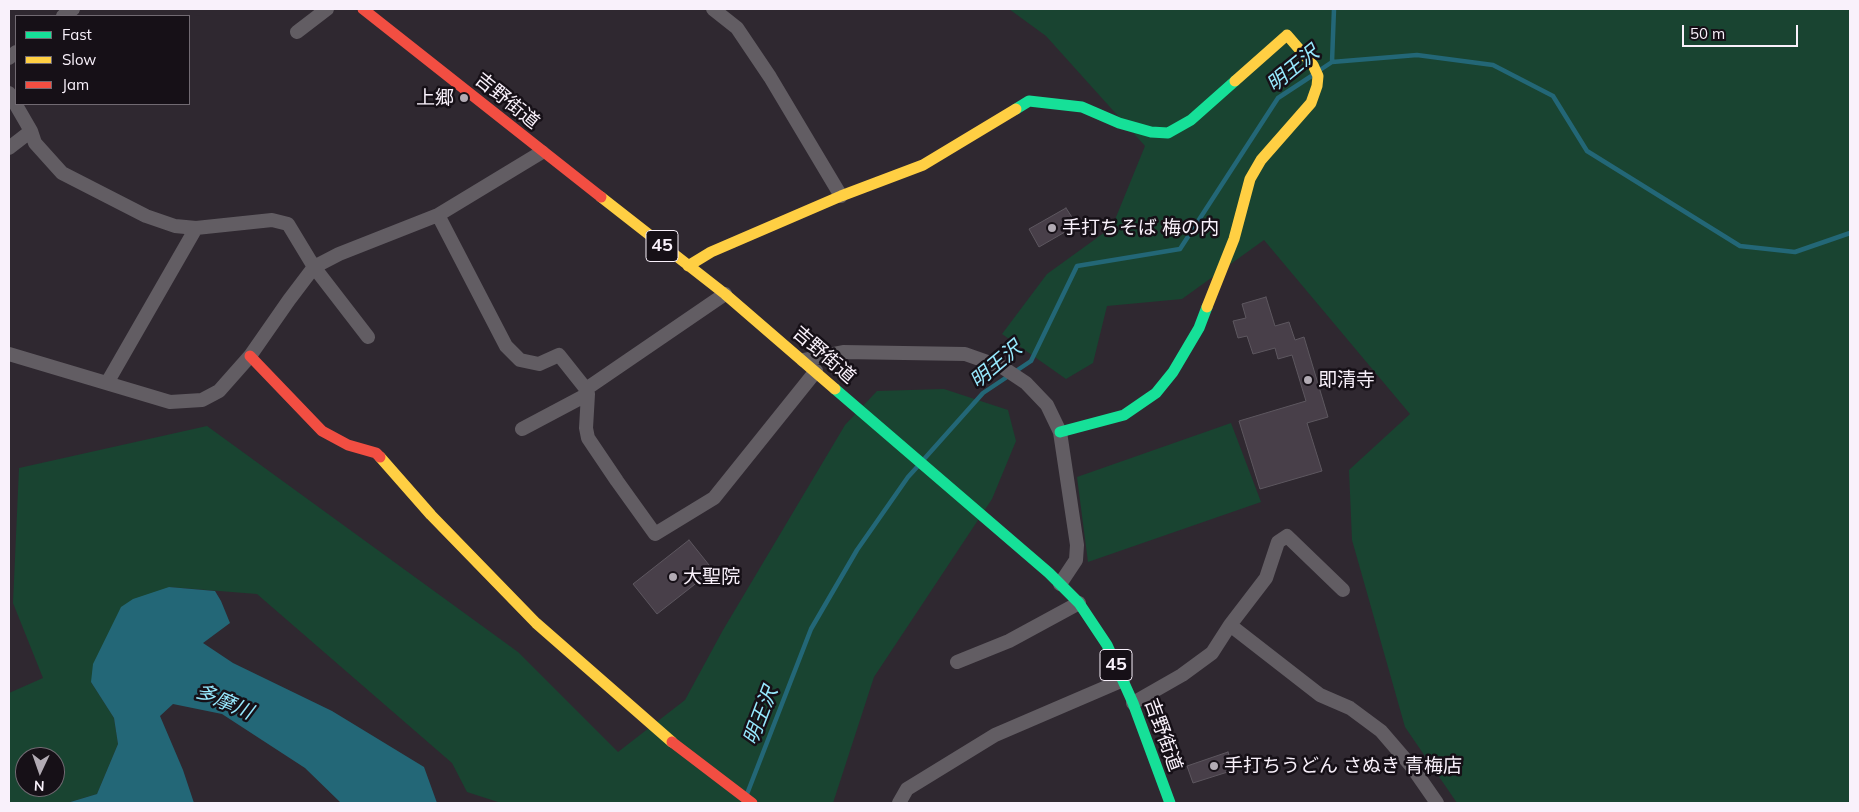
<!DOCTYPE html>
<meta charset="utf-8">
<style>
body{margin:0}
#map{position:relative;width:1859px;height:812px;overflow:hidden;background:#2f2830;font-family:Mulish,sans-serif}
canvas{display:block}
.frame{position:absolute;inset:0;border:10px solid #f9f1fb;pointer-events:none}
.legend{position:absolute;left:15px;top:15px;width:175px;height:90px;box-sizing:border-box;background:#161017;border:1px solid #716a72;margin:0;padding:6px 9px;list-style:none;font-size:15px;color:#f9f1fb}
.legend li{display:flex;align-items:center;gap:10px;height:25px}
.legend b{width:25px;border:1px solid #716a72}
.north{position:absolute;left:15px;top:747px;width:50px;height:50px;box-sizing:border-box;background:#161017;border:1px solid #716a72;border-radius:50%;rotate:183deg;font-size:14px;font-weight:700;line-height:20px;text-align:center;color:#f9f1fb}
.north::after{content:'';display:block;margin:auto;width:18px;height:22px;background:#b2abb4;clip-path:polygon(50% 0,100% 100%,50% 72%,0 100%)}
.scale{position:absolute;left:1682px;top:25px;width:116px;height:22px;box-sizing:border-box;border:2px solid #f9f1fb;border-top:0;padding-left:6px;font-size:15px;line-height:18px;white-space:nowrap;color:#f9f1fb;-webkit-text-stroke:4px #161017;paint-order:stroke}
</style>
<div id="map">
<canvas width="1859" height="812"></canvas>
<div class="frame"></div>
<ul class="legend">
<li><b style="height:6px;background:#16e098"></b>Fast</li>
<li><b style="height:6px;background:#ffcf43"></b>Slow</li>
<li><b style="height:6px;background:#f24e42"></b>Jam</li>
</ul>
<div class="north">N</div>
<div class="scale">50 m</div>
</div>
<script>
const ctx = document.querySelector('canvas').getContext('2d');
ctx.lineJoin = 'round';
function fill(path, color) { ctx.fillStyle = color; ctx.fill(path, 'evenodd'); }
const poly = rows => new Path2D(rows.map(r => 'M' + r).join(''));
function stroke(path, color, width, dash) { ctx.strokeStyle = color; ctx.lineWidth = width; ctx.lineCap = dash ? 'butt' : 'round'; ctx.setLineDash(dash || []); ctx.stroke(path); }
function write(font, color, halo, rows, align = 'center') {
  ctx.font = font + ' Mulish,"Noto Sans JP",sans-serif'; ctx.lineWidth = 5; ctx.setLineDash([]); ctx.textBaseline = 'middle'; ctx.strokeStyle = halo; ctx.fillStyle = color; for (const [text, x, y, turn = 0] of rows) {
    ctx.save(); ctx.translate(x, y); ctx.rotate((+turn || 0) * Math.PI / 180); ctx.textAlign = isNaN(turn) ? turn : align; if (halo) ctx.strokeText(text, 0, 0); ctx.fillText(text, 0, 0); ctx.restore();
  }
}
fill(poly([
 [1009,9,1850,9,1850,803,1457,803,1405,727,1352,540,1349,470,1410,414,1264,240,1182,299,1107,306,1093,363,1066,379,1002,334,1047,274,1112,227,1145,146,1046,36],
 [944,389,1008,410,1016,441,992,499,874,677,833,803,501,803,467,792,452,763,257,594,169,587,91,682,114,718,118,744,97,794,67,803,9,803,9,693,43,678,13,603,19,468,207,426,518,652,618,752,685,700,723,630,845,425,877,391],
 [25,757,55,757,55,787,25,787],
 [1231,423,1261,502,1088,562,1077,477]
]), '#194431');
fill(poly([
 [169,587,215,591,221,601,230,623,203,643,233,663,332,711,424,767,437,803,341,803,305,768,222,714,173,704,160,716,183,770,194,803,67,803,97,794,118,744,114,718,91,682,93,664,121,607,133,599]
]), '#236777');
stroke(poly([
 [1332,62,1417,55,1493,65,1553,96,1587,151,1740,246,1795,252,1850,233],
 [1320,70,1332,62,1334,9],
 [925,458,983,393,1031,361,1077,266,1180,249,1278,98,1313,75],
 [747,794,811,629,857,550,908,477,918,466]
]), '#236777', 4.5);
const building = poly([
 [1066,208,1077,225,1039,247,1029,229,1066,208],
 [1266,297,1275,326,1289,322,1295,340,1304,337,1328,417,1307,423,1322,471,1260,489,1239,421,1306,401,1292,355,1278,359,1275,348,1253,354,1247,336,1238,338,1233,321,1246,318,1242,304,1266,297],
 [689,540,713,570,657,614,633,584,689,540],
 [1228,752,1234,770,1193,783,1187,766,1228,752]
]);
fill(building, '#483f49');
stroke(building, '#5d575f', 1);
stroke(poly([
 [713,9,737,28,770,77,841,196],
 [63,16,73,9],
 [297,32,327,9],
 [9,58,16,52],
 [9,93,31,131,35,143,62,173,146,216,175,226,196,228,272,220,288,224,314,267,368,337],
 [9,148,31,131],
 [438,215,506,346,520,360,539,364,559,355,586,389,588,394,586,428,588,438,617,481,655,534,714,498,816,371],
 [9,354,170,402,202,400,219,391,250,356,289,300,314,267,339,254,438,215,542,152],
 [803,360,843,352,965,354,1002,367,1026,383,1047,405,1060,432,1077,545,1076,560,1060,584],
 [107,383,196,228],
 [586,389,725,294],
 [522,429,588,394],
 [1230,625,1266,578,1278,542,1287,536,1343,590],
 [957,662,1009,641,1079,603],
 [1133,703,1182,675,1212,653,1230,625,1320,695,1350,708,1381,731,1412,767,1437,803],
 [899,803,907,789,995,735,1123,680]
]), '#625d63', 14);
stroke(poly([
 [1016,109,1029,101,1082,107,1119,123,1151,132,1168,133,1191,120,1235,81],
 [835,389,1049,573,1079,603,1107,645,1133,703,1170,803],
 [1060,432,1124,415,1156,393,1173,372,1199,328,1207,307]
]), '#16e098', 11);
stroke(poly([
 [601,197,725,294,835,389],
 [688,266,711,252,841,196,923,165,1016,109],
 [1207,307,1234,239,1250,179,1261,160,1311,103,1317,86,1318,76,1313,65,1287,35,1235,81],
 [380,457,431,515,536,623,672,742]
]), '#ffcf43', 11);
stroke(poly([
 [363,9,601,197],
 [250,356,322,431,348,445,376,453,380,457],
 [672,742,752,803]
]), '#f24e42', 11);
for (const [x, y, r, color] of [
 [464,98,5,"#b2abb4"],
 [1052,228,5,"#b2abb4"],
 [1308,380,5,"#b2abb4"],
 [673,577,5,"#b2abb4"],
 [1214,766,5,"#b2abb4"]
]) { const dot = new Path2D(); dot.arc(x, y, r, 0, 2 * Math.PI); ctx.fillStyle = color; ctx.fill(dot); stroke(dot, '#161017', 2); }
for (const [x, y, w] of [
 [662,246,32],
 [1116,665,32]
]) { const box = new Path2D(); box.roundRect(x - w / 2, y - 15.5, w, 31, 4); ctx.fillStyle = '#161017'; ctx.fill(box); stroke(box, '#f9f1fb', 1); }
write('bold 18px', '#f9f1fb', null, [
 ["45",662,246],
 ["45",1116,665]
]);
write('19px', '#f9f1fb', '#161017', [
 ["上郷",454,98,"right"],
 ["手打ちそば 梅の内",1062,228],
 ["即清寺",1318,380],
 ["大聖院",683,577],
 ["手打ちうどん さぬき 青梅店",1224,766]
], 'left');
write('19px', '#f9f1fb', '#161017', [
 ["吉野街道",507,101,39],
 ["吉野街道",824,355,41],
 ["吉野街道",1163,735,70]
]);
write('italic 20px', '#97e9fe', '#161017', [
 ["明王沢",1293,69,-39],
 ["明王沢",996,365,-40],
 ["多摩川",224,702,23],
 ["明王沢",761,716,-69]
]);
</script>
